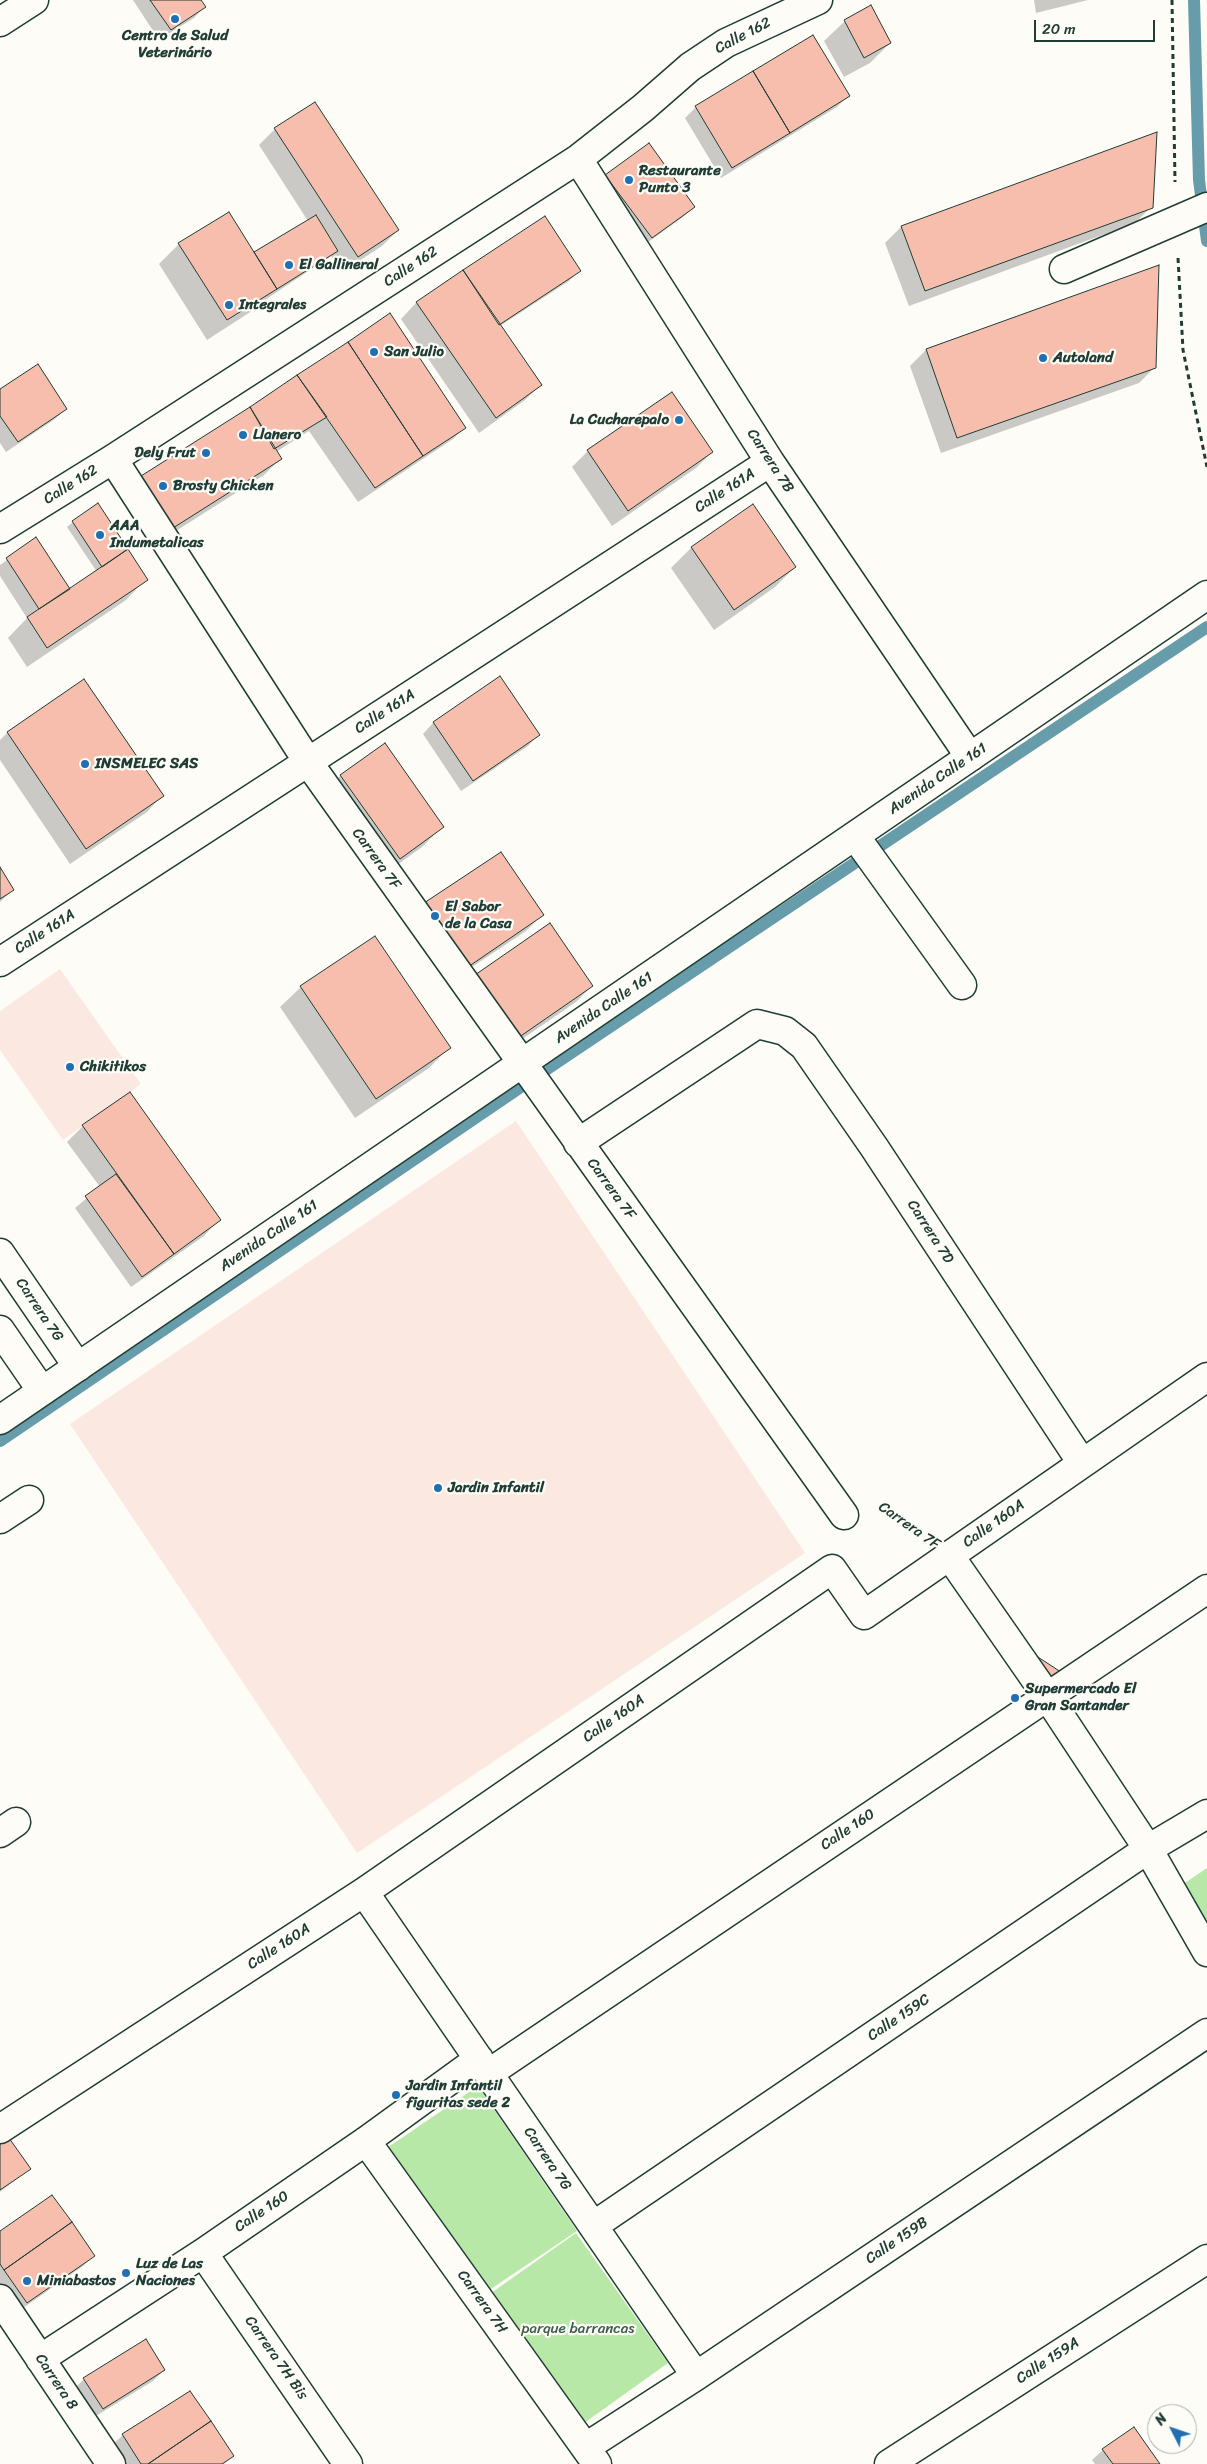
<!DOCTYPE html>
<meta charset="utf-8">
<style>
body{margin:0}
#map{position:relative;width:1207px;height:2464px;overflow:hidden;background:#fdfcf7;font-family:Sriracha,sans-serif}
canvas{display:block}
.north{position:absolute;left:1147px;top:2404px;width:50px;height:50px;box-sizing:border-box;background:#fdfcf7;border:1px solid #a4b0a9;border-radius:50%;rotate:311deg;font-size:14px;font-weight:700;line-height:20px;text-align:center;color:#1f3d34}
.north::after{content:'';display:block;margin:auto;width:18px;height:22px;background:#1f6fb2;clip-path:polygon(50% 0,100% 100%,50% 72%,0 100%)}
.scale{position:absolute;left:1034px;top:20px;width:121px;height:22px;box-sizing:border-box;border:2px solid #1f3d34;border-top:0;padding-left:6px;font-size:15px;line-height:18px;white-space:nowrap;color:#1f3d34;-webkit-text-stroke:4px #fdfcf7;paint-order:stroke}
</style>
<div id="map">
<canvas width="1207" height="2464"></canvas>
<div class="north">N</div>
<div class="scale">20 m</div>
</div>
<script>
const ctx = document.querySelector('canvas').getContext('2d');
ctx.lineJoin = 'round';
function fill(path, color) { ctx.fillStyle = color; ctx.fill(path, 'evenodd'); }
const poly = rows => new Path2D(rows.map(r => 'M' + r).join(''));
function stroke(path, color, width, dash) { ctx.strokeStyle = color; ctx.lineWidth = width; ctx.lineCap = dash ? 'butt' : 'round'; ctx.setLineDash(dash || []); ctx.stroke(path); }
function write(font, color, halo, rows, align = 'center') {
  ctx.font = font + ' Sriracha,sans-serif'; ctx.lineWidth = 4.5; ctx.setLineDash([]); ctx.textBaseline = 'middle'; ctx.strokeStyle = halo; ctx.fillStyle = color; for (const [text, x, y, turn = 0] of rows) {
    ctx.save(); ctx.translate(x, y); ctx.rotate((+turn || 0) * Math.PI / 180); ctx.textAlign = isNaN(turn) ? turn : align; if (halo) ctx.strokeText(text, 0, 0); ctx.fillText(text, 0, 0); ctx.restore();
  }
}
fill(poly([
 [60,969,141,1084,63,1140,0,1050,0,1011],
 [516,1121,805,1553,357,1853,70,1424]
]), '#fbe9e1');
fill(poly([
 [1207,1868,1207,1942,1173,1891],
 [478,2086,577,2231,479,2297,381,2152],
 [576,2233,668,2363,580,2426,487,2296]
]), '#b8e8a8');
fill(poly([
 [133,0,200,0,204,7,194,18,159,40],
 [1034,0,1088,0,1036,13],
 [845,21,890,43,870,63,844,77,824,41],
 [812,36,848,96,837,107,721,178,685,118,696,107],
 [314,103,398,230,382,246,342,272,331,256,265,300,255,309,207,340,159,264,179,244,254,254,308,221,259,145,275,129],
 [606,176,693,207,683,217,640,248,595,186],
 [1151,207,1135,223,909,306,885,243,901,227],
 [463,271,579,271,569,281,500,326,541,384,525,400,479,433,401,319,416,303],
 [926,350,1155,367,1139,383,941,453,910,366],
 [0,391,66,408,55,419,6,452,0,443],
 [251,408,464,428,453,439,358,502,309,431,276,452,280,459,264,475,157,543,126,493,142,477],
 [588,451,712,452,696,468,612,526,572,467],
 [73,522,146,579,126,600,27,667,8,638,27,618,0,576,0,565,36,539,70,590,97,572,67,527],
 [692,547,795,567,775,587,714,630,671,568],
 [500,678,538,735,528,746,461,791,423,734,433,723],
 [8,732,162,796,147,812,70,864,0,760,0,740],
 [341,775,442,827,422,847,379,878,321,796],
 [0,869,13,890,0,902],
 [542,915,526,931,448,983,406,922],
 [374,937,449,1048,429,1068,355,1118,280,1007,301,987],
 [592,986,576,1002,499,1055,457,993],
 [83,1126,219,1220,204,1236,131,1287,75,1208,100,1187,67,1142],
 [0,2146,29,2169,0,2192],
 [0,2233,93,2256,83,2266,16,2313,0,2289],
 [164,2370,153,2381,91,2419,73,2390,84,2379],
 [123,2435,233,2456,224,2464,124,2464,112,2445],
 [1103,2450,1159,2464,1095,2464,1092,2460]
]), '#0003');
stroke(poly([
 [1194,0,1199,180,1207,241],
 [0,1441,559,1061,1207,627]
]), '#679caa', 12);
const building = poly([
 [150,0,201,0,206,7,171,30,150,0],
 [871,5,891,43,864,58,844,20,871,5],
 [813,35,850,96,790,133,753,71,813,35],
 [753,71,790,133,732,168,695,106,753,71],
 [315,102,399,230,358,257,274,128,315,102],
 [1157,132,1153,208,925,291,901,226,1157,132],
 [649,143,695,207,652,238,605,175,649,143],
 [229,212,277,289,227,320,178,243,229,212],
 [316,215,338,251,277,289,254,252,316,215],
 [545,216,581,271,499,325,463,270,545,216],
 [1159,265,1156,368,957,438,926,349,1159,265],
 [463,270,542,385,496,418,416,302,463,270],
 [390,313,466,428,423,456,348,342,390,313],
 [348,342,423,456,375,488,297,375,348,342],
 [38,364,67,409,18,442,0,416,0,389,38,364],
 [297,375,327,417,274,449,250,407,297,375],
 [672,392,713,452,628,511,587,450,672,392],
 [250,407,282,459,173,528,141,476,250,407],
 [98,503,128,549,102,567,72,521,98,503],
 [753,504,796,567,734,610,691,547,753,504],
 [36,537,70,589,39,609,6,558,36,537],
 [128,549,148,580,47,648,27,617,128,549],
 [500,676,540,735,473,781,433,722,500,676],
 [84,679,164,796,86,849,7,732,84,679],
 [385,743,444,827,400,859,340,775,385,743],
 [501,852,544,915,465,969,421,905,501,852],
 [0,867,14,890,0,899,0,867],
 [550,923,593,986,515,1040,472,977,550,923],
 [375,936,451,1048,376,1099,300,986,375,936],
 [130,1092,221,1220,174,1254,82,1125,130,1092],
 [116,1174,174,1254,142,1277,85,1196,116,1174],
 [1021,1646,1064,1674,1046,1687,1021,1646],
 [9,2138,31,2169,0,2190,0,2144,9,2138],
 [52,2195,72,2222,4,2270,0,2264,0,2231,52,2195],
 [72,2222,95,2256,27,2303,4,2270,72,2222],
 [146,2339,165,2370,103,2409,83,2378,146,2339],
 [190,2391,211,2421,148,2464,141,2464,122,2434,190,2391],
 [211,2421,234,2456,222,2464,148,2464,211,2421],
 [1134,2427,1160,2464,1113,2464,1102,2449,1134,2427]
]);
fill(building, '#f7bead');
stroke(building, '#1f3d34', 1);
const minor = poly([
 [0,22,34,0],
 [578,159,770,462,970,757],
 [1064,269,1207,207],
 [113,459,308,762,844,1515],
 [0,529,113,459,578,159,643,108,690,67,726,43,818,0],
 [855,836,962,985],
 [0,962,770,462],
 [578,1143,757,1024,785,1031,804,1046,874,1147,1082,1463],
 [0,1253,78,1367],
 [0,1330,42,1391],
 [0,1519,29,1500],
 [949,1555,1047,1696,1148,1849,1207,1952],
 [0,1833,16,1822],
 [364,1892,696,2376],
 [489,2073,1207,1589],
 [0,2129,364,1892,832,1569,864,1615,1207,1377],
 [366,2141,597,2464],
 [593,2226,1148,1849,1207,1814],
 [203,2253,348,2464],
 [0,2299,111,2464],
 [40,2359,203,2253,366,2141,479,2059],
 [586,2447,696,2376,1207,2033],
 [889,2464,1207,2259]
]);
const major = poly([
 [0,1420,1207,595]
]);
stroke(minor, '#1f3d34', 31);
stroke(major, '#1f3d34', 31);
stroke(poly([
 [1172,0,1175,182],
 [1178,258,1183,350,1207,467],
 [879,1505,918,1533]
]), '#1f3d34', 3, [5, 4]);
stroke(minor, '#fdfcf7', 28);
stroke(major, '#fdfcf7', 28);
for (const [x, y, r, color] of [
 [175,19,5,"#1f6fb2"],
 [629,180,5,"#1f6fb2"],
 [289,265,5,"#1f6fb2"],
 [229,305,5,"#1f6fb2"],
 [374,352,5,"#1f6fb2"],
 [1043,358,5,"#1f6fb2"],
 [679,420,5,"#1f6fb2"],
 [243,435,5,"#1f6fb2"],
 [206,453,5,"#1f6fb2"],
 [163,486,5,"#1f6fb2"],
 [100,535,5,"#1f6fb2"],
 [85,764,5,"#1f6fb2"],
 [435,916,5,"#1f6fb2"],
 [70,1067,5,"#1f6fb2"],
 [438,1488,5,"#1f6fb2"],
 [1015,1698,5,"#1f6fb2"],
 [396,2095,5,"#1f6fb2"],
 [126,2273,5,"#1f6fb2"],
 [27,2281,5,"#1f6fb2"]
]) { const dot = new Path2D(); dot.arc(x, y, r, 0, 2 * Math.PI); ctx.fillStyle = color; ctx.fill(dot); stroke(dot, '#fdfcf7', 2); }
write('bold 15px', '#1f3d34', '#fdfcf7', [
 ["Centro de Salud",175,36,"center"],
 ["Veterinário",175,53,"center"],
 ["Restaurante",639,171],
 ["Punto 3",639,188],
 ["El Gallineral",299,265],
 ["Integrales",239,305],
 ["San Julio",384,352],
 ["Autoland",1053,358],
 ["La Cucharepalo",669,420,"right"],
 ["Llanero",253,435],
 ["Dely Frut",196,453,"right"],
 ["Brosty Chicken",173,486],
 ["AAA",110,526],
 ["Indumetalicas",110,543],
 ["INSMELEC SAS",95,764],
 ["El Sabor",445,907],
 ["de la Casa",445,924],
 ["Chikitikos",80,1067],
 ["Jardin Infantil",448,1488],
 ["Supermercado El",1025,1689],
 ["Gran Santander",1025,1706],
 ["Jardin Infantil",406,2086],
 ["figuritas sede 2",406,2103],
 ["Luz de Las",136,2264],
 ["Naciones",136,2281],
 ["Miniabastos",37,2281]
], 'left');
write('15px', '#1f3d34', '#fdfcf7', [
 ["Calle 162",743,36,-28],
 ["Calle 162",411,267,-33],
 ["Carrera 7B",770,461,57],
 ["Calle 162",71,485,-32],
 ["Calle 161A",725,491,-33],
 ["Calle 161A",385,712,-33],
 ["Avenida Calle 161",938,779,-34],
 ["Carrera 7F",376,859,54],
 ["Calle 161A",45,932,-33],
 ["Avenida Calle 161",604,1008,-34],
 ["Carrera 7F",611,1189,54],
 ["Carrera 7D",930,1232,57],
 ["Avenida Calle 161",269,1236,-34],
 ["Carrera 7G",39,1310,56],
 ["Calle 160A",994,1524,-35],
 ["Carrera 7F",909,1526,35],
 ["Calle 160A",614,1719,-35],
 ["Calle 160",848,1830,-34],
 ["Calle 160A",279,1947,-33],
 ["Calle 159C",899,2018,-34],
 ["Carrera 7G",547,2159,56],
 ["Calle 160",262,2212,-34],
 ["Calle 159B",897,2241,-34],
 ["Carrera 7H",482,2302,54],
 ["Carrera 7H Bis",276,2358,55],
 ["Calle 159A",1048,2361,-33],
 ["Carrera 8",56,2382,56]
]);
write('15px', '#3e5f4b', '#fdfcf7', [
 ["parque barrancas",578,2329]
]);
</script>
